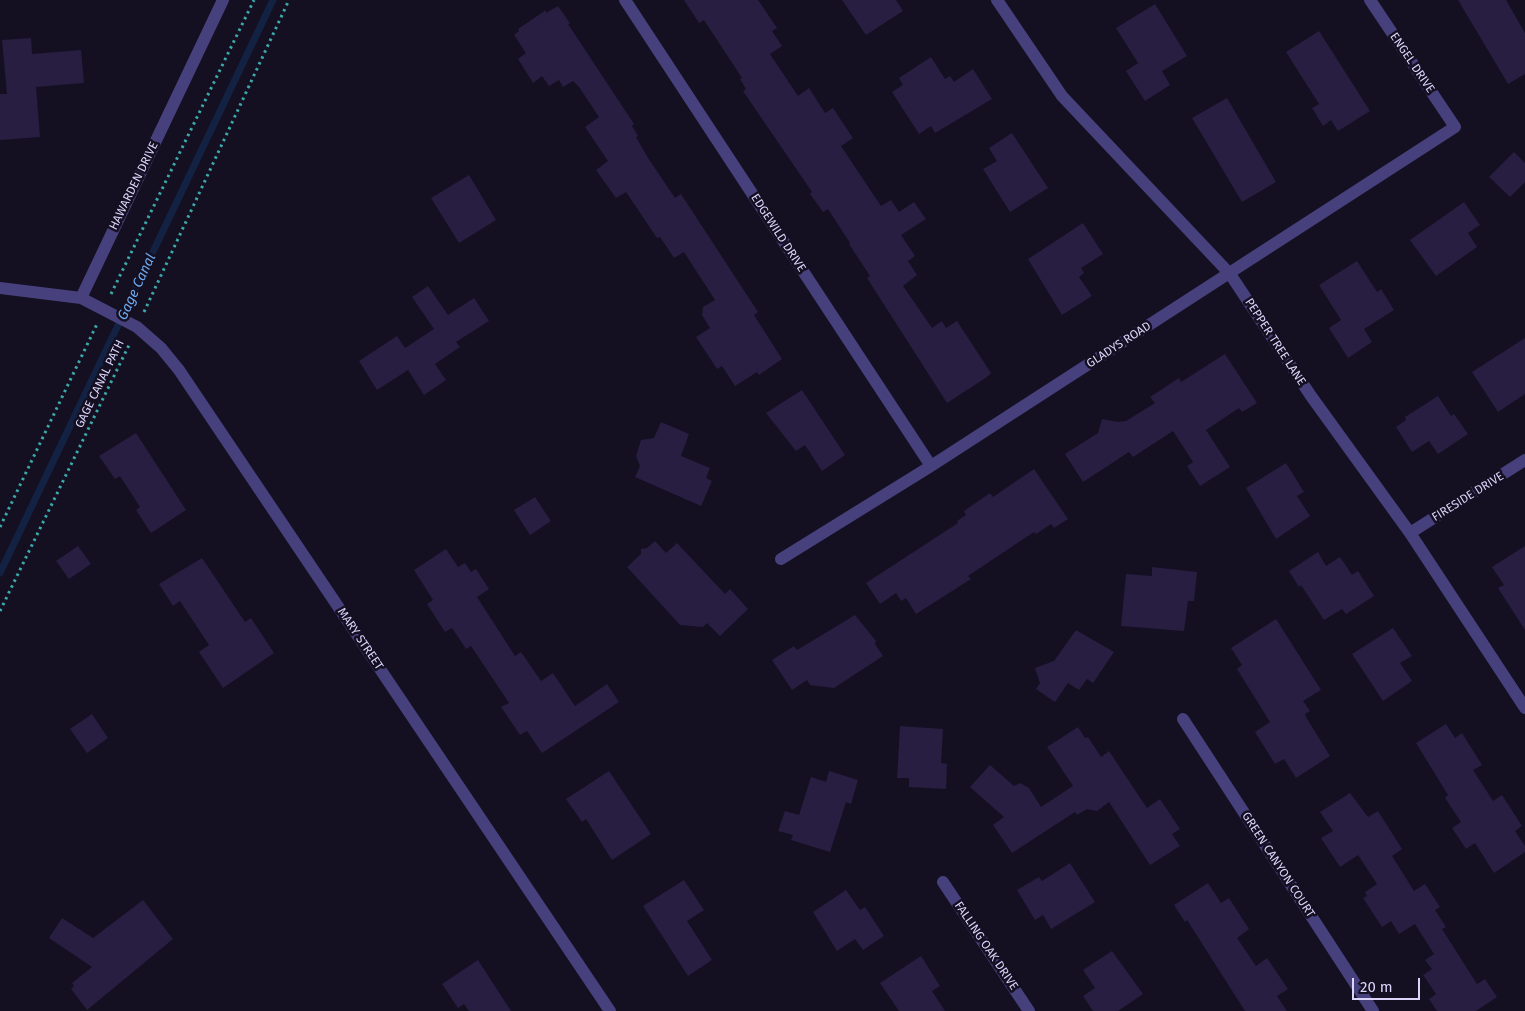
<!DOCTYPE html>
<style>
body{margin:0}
#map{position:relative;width:1525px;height:1011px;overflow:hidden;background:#141021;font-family:"Fira Sans",sans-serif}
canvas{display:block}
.scale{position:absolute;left:1352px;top:978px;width:68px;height:22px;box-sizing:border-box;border:2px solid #dcd5fb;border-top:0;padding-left:6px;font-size:15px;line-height:18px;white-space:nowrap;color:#dcd5fb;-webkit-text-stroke:4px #141021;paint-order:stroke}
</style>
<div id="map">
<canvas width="1525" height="1011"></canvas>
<div class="scale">20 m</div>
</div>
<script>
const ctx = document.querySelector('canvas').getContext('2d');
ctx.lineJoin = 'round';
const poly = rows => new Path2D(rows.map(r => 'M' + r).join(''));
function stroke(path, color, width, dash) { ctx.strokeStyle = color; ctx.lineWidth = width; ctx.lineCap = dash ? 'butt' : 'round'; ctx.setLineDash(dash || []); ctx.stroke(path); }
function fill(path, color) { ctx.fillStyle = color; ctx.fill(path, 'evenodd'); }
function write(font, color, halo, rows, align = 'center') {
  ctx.font = font + ' "Fira Sans",sans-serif'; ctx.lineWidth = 5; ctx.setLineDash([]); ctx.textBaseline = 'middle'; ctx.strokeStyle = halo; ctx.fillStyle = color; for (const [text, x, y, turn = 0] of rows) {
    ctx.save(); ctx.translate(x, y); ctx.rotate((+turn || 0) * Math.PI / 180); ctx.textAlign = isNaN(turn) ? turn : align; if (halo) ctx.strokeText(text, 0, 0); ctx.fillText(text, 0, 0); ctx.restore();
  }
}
stroke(poly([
 [0,573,273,0]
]), '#132243', 7);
fill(poly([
 [684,0,758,0,777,28,772,31,782,46,770,54,798,96,809,88,825,113,833,108,853,138,841,146,881,206,891,200,899,212,914,202,926,219,901,235,915,256,908,261,917,275,903,286,932,328,942,321,946,328,957,321,991,373,987,377,947,403,867,278,870,276,849,244,850,243,828,209,823,212,810,194,812,192,743,91,746,89,740,79,742,78,704,20,699,23],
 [842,0,896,0,903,11,866,35],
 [1458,0,1506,0,1525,33,1525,74,1508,84],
 [1155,4,1187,56,1162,71,1170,85,1145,101,1126,71,1138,63,1116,28],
 [558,6,570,23,568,24,634,124,632,126,638,136,636,137,648,158,675,198,681,194,758,312,754,315,782,359,759,375,757,372,735,386,722,366,717,369,696,337,710,328,702,315,703,307,715,300,684,252,674,258,660,237,657,238,626,192,616,198,596,170,608,161,585,127,599,117,579,87,573,81,563,87,559,80,549,86,542,76,533,83,518,59,526,53,514,35,519,31,518,29,546,10,546,13],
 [1319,31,1370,111,1338,131,1331,120,1323,126,1312,108,1319,104,1286,52],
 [31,38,32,54,81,50,84,83,36,87,40,137,0,140,0,94,7,94,2,40],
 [931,57,945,79,950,76,954,82,973,69,992,99,935,133,931,126,919,134,892,92,903,85,899,78],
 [1227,98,1276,182,1242,202,1192,118],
 [1012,133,1048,188,1010,212,983,169,997,161,989,148],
 [1514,152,1525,163,1525,182,1510,197,1489,177],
 [469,175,496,220,459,243,431,198],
 [1464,202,1480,225,1468,233,1477,247,1436,276,1410,240],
 [1083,223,1103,254,1081,268,1084,273,1079,277,1092,296,1062,315,1028,259],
 [1357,261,1377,292,1381,289,1394,310,1364,329,1372,342,1348,358,1329,328,1341,320,1319,285],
 [428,286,448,315,474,298,489,321,456,342,460,347,435,364,446,380,424,395,408,370,377,390,359,361,397,336,405,348,434,329,412,297],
 [1525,338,1525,394,1498,412,1472,372],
 [1225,354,1257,403,1242,412,1239,408,1206,430,1230,467,1200,486,1187,466,1193,462,1173,431,1133,457,1129,452,1083,482,1065,454,1098,433,1102,419,1118,422,1126,421,1155,403,1150,397,1179,378,1181,382],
 [802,390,845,455,822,471,805,445,796,451,766,413],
 [1438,396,1451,416,1454,414,1468,434,1438,454,1429,441,1412,452,1396,427,1406,420,1405,417],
 [661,422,689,434,681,456,710,468,706,478,712,481,701,506,635,477,640,466,636,456,641,440,654,438],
 [136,433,186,510,151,533,136,510,140,507,120,476,115,479,99,456],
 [1286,463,1304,492,1297,496,1310,516,1276,539,1246,488],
 [1034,469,1068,519,1054,528,1051,524,1036,534,1034,532,968,576,971,579,916,614,906,598,901,601,896,593,880,604,866,583,958,523,957,521,966,515,964,511,990,493,993,497],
 [535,497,551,521,530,535,514,510],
 [655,541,666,553,677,543,725,594,730,589,748,609,720,636,707,623,703,627,680,625,627,567,641,554,641,549,647,548],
 [78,546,91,564,69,579,56,561],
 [1525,546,1525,630,1498,588,1504,585,1492,567],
 [446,549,458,567,465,563,471,572,476,569,489,589,477,597,515,656,521,652,541,681,553,673,575,706,607,684,619,702,542,753,527,731,520,735,501,707,509,703,471,646,466,649,452,628,445,632,427,604,433,600,414,570],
 [1318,552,1326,566,1340,557,1352,575,1358,571,1374,596,1346,614,1342,609,1324,620,1301,585,1299,587,1289,571],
 [202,558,245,622,251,618,274,653,223,688,199,652,209,645,180,601,173,606,159,584],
 [1152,567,1197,572,1194,601,1188,601,1184,631,1121,626,1126,574,1152,576],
 [855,615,876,641,875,644,883,656,834,688,810,685,807,680,792,690,772,660,794,646,797,650],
 [1276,619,1321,690,1303,701,1310,711,1305,714,1306,717,1330,756,1296,778,1284,759,1275,764,1255,732,1270,722,1237,669,1242,665,1231,648],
 [1393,628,1412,656,1400,663,1412,681,1383,701,1352,654],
 [1076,630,1114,652,1093,683,1087,679,1079,690,1068,683,1055,702,1036,689,1040,683,1035,668,1054,661],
 [92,714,108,738,87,753,70,729],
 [1446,724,1455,738,1462,733,1482,765,1473,770,1493,801,1502,795,1522,826,1515,831,1525,846,1525,852,1494,873,1475,843,1466,849,1452,828,1461,822,1445,798,1448,795,1416,743],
 [900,726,943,729,941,763,947,764,946,789,909,787,909,778,897,778],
 [1078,727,1085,738,1088,737,1101,757,1109,751,1147,808,1160,799,1180,829,1172,834,1180,846,1150,865,1109,802,1097,811,1087,809,1077,815,1075,812,1012,853,993,825,1004,817,970,787,990,765,1014,786,1020,783,1029,788,1041,807,1073,786,1047,747],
 [609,771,651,834,612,860,586,819,582,822,566,799],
 [829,771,858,780,851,804,846,802,830,852,791,840,793,835,778,831,785,811,799,815,811,777,826,782],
 [1350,793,1368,817,1378,811,1402,849,1392,856,1414,891,1425,884,1440,907,1435,910,1446,927,1442,929,1477,984,1485,979,1497,997,1476,1011,1437,1011,1429,999,1436,994,1423,975,1432,969,1425,960,1434,954,1415,924,1399,934,1391,921,1382,927,1363,898,1367,896,1365,892,1377,884,1358,855,1340,867,1321,838,1333,831,1320,812],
 [1070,863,1095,902,1051,929,1043,915,1035,920,1017,890,1039,877,1042,881],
 [684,880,704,910,687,921,712,960,688,976,643,906],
 [1208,883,1221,903,1229,898,1249,929,1237,938,1256,966,1267,958,1288,989,1277,996,1287,1011,1245,1011,1187,920,1185,922,1174,905],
 [846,890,860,910,865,907,884,936,863,950,855,939,837,951,813,912],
 [143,900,173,939,87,1010,71,989,74,986,72,983,92,967,49,938,62,918,93,938],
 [1112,951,1143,994,1118,1011,1093,1011,1083,996,1095,988,1083,970],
 [921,956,940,986,932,991,945,1011,899,1011,880,983],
 [478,960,511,1011,469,1011,464,1004,458,1008,442,984]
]), '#271e41');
stroke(poly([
 [111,294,254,0],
 [144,312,289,0],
 [0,527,97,324],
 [0,611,130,343]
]), '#3ba8a9', 3, [2.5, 4]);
stroke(poly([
 [625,0,931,466],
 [997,0,1062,96,1230,274,1311,396,1410,533,1525,708],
 [0,288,81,298,137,327,161,348,179,370,610,1011],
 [81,298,223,0],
 [1410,533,1525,460],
 [781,559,931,466,1455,127,1370,0],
 [1183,719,1373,1011],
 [943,882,1029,1011]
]), '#46407c', 12);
write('12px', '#dcd5fb', '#141021', [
 ["ENGEL DRIVE",1412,63,56],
 ["HAWARDEN DRIVE",134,186,-64],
 ["EDGEWILD DRIVE",778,233,57],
 ["PEPPER TREE LANE",1275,342,57],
 ["GLADYS ROAD",1119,345,-33],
 ["GAGE CANAL PATH",100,384,-64],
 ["FIRESIDE DRIVE",1468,497,-32],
 ["MARY STREET",360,639,56],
 ["GREEN CANYON COURT",1278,865,57],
 ["FALLING OAK DRIVE",986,946,56]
]);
write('italic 14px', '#6daaf0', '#141021', [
 ["Gage Canal",137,287,-65]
]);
</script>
